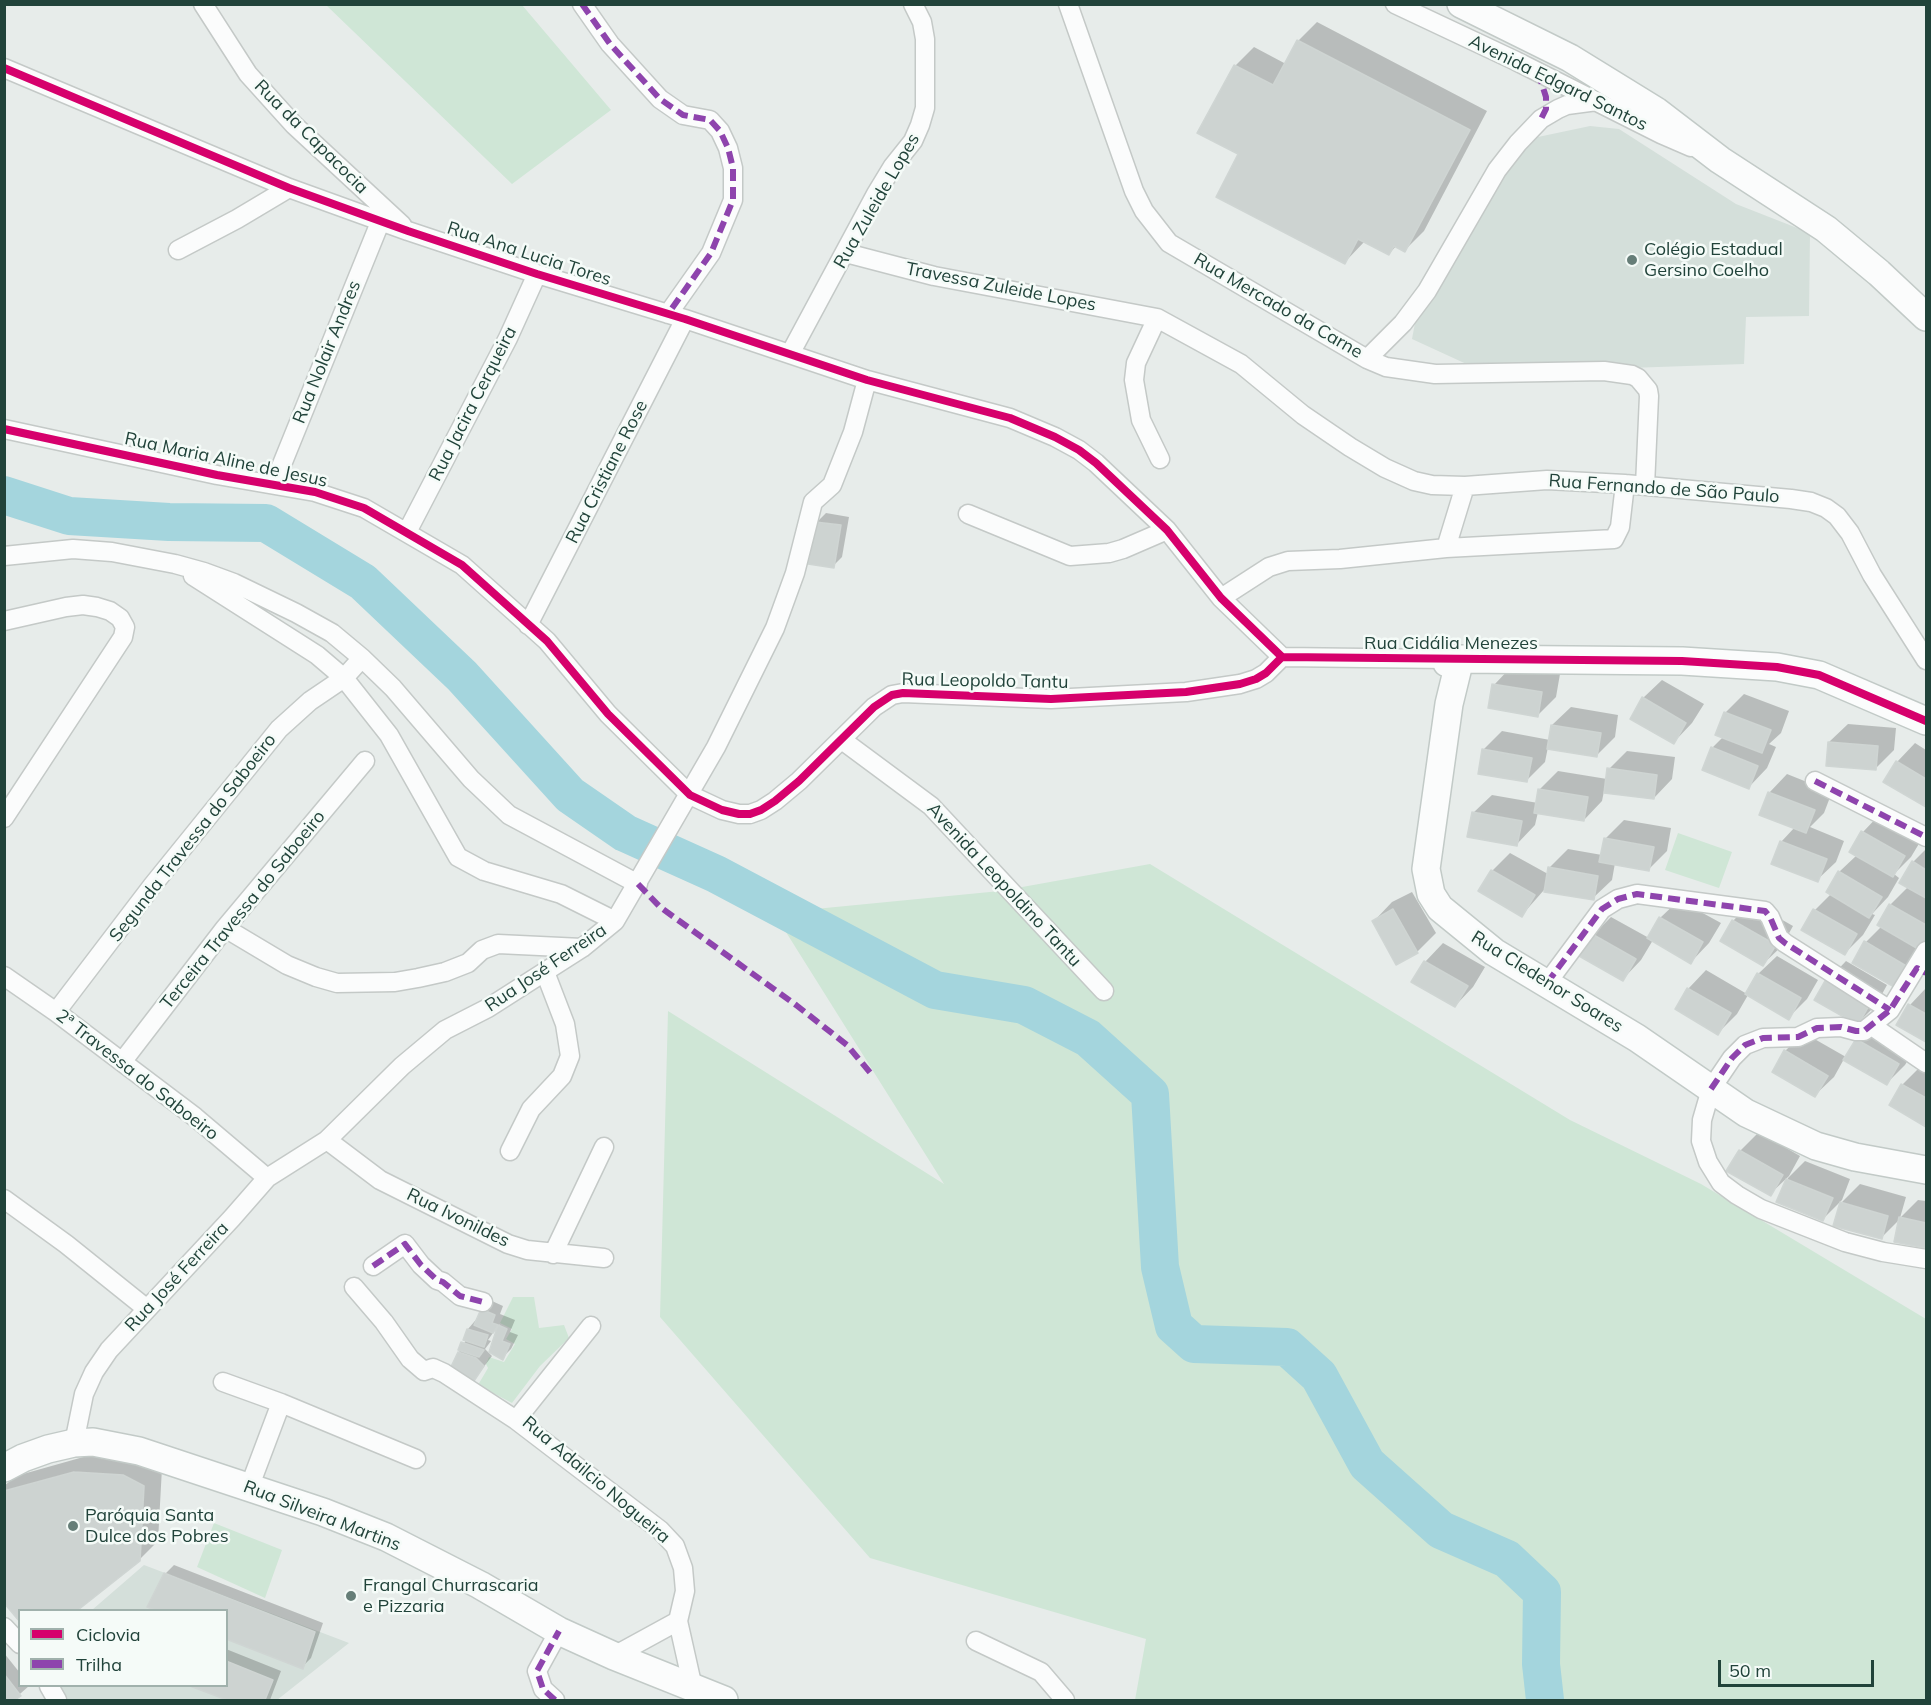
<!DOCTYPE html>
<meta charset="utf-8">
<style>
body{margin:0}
#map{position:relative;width:1931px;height:1705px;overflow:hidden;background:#e7ecea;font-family:Mulish,sans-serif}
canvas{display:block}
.frame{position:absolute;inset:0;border:6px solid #21433a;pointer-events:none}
.legend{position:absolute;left:18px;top:1609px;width:210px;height:78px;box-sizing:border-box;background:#f5fbf8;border:2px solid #a0b1ac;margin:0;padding:8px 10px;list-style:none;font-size:18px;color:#21433a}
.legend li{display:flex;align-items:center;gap:12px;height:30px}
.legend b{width:30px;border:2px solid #a0b1ac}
.scale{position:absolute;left:1718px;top:1660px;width:156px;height:27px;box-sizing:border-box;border:3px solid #21433a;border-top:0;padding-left:8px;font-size:18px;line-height:21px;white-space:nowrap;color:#21433a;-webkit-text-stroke:4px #f5fbf8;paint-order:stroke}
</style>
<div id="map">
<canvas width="1931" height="1705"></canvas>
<div class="frame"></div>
<ul class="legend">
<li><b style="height:8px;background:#d6006c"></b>Ciclovia</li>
<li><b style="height:8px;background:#8e44ad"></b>Trilha</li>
</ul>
<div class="scale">50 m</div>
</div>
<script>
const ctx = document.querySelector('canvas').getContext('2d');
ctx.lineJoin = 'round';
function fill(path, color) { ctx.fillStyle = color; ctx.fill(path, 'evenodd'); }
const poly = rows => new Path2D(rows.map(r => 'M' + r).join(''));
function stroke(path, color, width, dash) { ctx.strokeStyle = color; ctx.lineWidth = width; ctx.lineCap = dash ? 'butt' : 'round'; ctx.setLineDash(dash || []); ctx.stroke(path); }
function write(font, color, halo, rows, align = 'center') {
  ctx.font = font + ' Mulish,sans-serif'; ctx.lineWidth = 5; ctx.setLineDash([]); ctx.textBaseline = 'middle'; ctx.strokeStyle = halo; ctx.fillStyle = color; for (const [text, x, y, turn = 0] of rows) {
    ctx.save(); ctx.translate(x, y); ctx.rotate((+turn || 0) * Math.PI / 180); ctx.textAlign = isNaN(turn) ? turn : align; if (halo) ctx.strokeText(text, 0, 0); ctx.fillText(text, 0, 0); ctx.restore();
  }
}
fill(poly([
 [1590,126,1619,129,1736,204,1810,233,1809,316,1746,317,1744,364,1486,373,1412,339,1415,323,1441,286,1498,177,1538,137],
 [144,1565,349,1643,277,1700,65,1700,57,1686,226,1686,226,1610,92,1610]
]), '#d4dfda');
fill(poly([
 [326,5,522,5,611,110,512,184],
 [1678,833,1732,852,1719,888,1665,870],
 [1150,864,1570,1120,1701,1184,1926,1319,1926,1700,1135,1700,1146,1639,870,1558,660,1317,668,1011,944,1184,774,913,1000,891],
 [513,1297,534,1297,539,1328,564,1325,569,1338,540,1366,512,1403,478,1385,488,1368,486,1364,489,1357,504,1362,515,1344,506,1339,512,1329,500,1323],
 [214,1523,282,1550,265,1598,197,1567]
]), '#cfe6d6');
fill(poly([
 [1317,22,1487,111,1424,231,1405,250,1397,245,1389,254,1365,241,1345,262,1240,154,1200,132,1235,66,1254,47,1286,64,1298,41],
 [826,513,849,517,842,557,833,566,817,522],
 [1512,666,1560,674,1556,697,1538,715,1494,685],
 [1662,680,1704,704,1692,723,1674,742,1643,698],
 [1744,694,1789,711,1781,733,1769,744,1776,747,1767,768,1749,787,1712,748,1724,736,1717,734,1725,713],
 [1571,707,1618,715,1615,737,1596,756,1548,747,1545,762,1527,780,1483,750,1502,731,1550,740,1552,725],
 [1848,724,1896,728,1894,750,1875,769,1829,742],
 [1915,743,1926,750,1926,805,1885,782,1897,762],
 [1627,751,1675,757,1672,779,1654,798,1604,791,1602,801,1584,820,1538,812,1535,825,1517,844,1473,813,1492,795,1538,803,1540,789,1558,771,1607,779,1609,769],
 [1787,774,1832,792,1824,813,1810,827,1844,841,1836,862,1817,880,1781,842,1795,827,1769,793],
 [1881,813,1923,837,1911,857,1894,874,1899,878,1888,897,1872,914,1875,915,1863,935,1845,953,1815,910,1831,894,1839,872,1857,855,1851,851,1863,832],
 [1624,820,1671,828,1667,851,1649,869,1615,863,1612,880,1593,898,1544,890,1522,915,1492,871,1510,853,1548,874,1549,868,1568,849,1602,855,1605,839],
 [1926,849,1926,942,1896,986,1866,942,1882,926,1890,905,1909,886,1913,862],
 [1412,892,1436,933,1417,952,1374,921,1392,902],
 [1679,900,1721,923,1709,943,1691,962,1653,940,1641,960,1623,979,1593,935,1611,917,1649,938,1660,918],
 [1751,902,1793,926,1782,946,1763,964,1733,921],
 [1443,943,1485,967,1473,987,1455,1006,1425,962],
 [1777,956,1818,980,1807,999,1788,1018,1748,995,1737,1014,1718,1033,1688,989,1706,970,1747,994,1758,974],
 [1846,961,1887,985,1876,1005,1858,1023,1828,980],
 [1926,988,1926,1041,1898,1025,1910,1005],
 [1875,1021,1917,1045,1905,1065,1887,1083,1844,1059,1834,1077,1815,1095,1785,1051,1804,1033,1846,1057,1857,1040],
 [1921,1066,1926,1070,1926,1125,1891,1105,1902,1085],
 [1759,1132,1800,1156,1789,1176,1770,1194,1729,1170,1740,1151],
 [1805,1161,1850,1179,1842,1200,1823,1219,1778,1201,1788,1178],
 [1860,1184,1906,1197,1900,1218,1918,1200,1926,1201,1926,1246,1896,1241,1900,1219,1881,1238,1841,1203],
 [492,1301,503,1306,500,1314,515,1320,510,1332,518,1335,511,1349,502,1358,491,1352,500,1324,495,1330,488,1340,491,1341,485,1349,492,1356,470,1385,459,1352,466,1340,468,1329],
 [94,1454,162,1468,158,1541,139,1560,75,1610,20,1610,4,1601,4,1486,16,1476],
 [174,1565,323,1623,311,1658,302,1667,226,1610,159,1610,149,1607,165,1574],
 [226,1649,281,1671,270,1700,231,1700,194,1686,226,1686],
 [4,1653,20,1673,20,1686,29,1686,13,1700,4,1700]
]), '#0003');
stroke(poly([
 [4,495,69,516,169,522,266,523,363,582,462,676,570,795,625,833,716,874,935,990,1024,1005,1088,1038,1150,1094,1160,1267,1174,1326,1194,1344,1287,1347,1319,1376,1367,1464,1441,1530,1507,1559,1542,1592,1541,1664,1545,1700]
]), '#a4d5dd', 38);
const building = poly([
 [1297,40,1470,130,1405,252,1394,246,1389,255,1358,239,1345,264,1216,197,1238,154,1197,133,1234,65,1273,85,1297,40],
 [815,522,841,525,834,568,808,564,815,522],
 [1492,684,1542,692,1538,717,1488,708,1492,684],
 [1642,697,1686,723,1674,744,1630,719,1642,697],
 [1724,712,1771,730,1762,753,1715,735,1724,712],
 [1551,725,1601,733,1597,757,1547,749,1551,725],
 [1828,742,1878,746,1876,770,1826,766,1828,742],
 [1711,747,1758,766,1749,789,1702,770,1711,747],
 [1482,749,1532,758,1527,782,1478,774,1482,749],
 [1896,761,1926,779,1926,807,1883,782,1896,761],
 [1607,768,1657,775,1654,799,1604,793,1607,768],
 [1538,789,1588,797,1584,821,1534,813,1538,789],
 [1768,792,1815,810,1806,833,1759,815,1768,792],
 [1472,812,1522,821,1517,846,1467,837,1472,812],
 [1861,831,1905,856,1893,877,1849,852,1861,831],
 [1604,838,1654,847,1649,871,1599,862,1604,838],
 [1780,841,1827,859,1818,882,1771,864,1780,841],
 [1912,861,1926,870,1926,898,1899,883,1912,861],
 [1548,867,1598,876,1594,900,1544,892,1548,867],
 [1491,870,1535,895,1522,917,1478,891,1491,870],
 [1838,871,1882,897,1869,918,1826,892,1838,871],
 [1889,904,1926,925,1926,940,1920,950,1877,925,1889,904],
 [1393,909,1418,953,1396,965,1372,921,1393,909],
 [1813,909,1857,934,1845,955,1801,930,1813,909],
 [1659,917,1703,942,1691,964,1647,938,1659,917],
 [1732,920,1776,945,1763,966,1720,941,1732,920],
 [1592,934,1636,959,1623,981,1579,956,1592,934],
 [1864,941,1908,967,1896,988,1852,963,1864,941],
 [1424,961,1468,986,1455,1007,1411,982,1424,961],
 [1757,973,1801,998,1789,1020,1745,994,1757,973],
 [1826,979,1870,1004,1858,1025,1814,1000,1826,979],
 [1687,988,1731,1013,1718,1035,1675,1009,1687,988],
 [1908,1004,1926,1014,1926,1042,1896,1025,1908,1004],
 [1856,1039,1899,1064,1887,1085,1843,1060,1856,1039],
 [1784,1050,1828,1076,1815,1097,1772,1072,1784,1050],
 [1901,1084,1926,1098,1926,1127,1889,1105,1901,1084],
 [1739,1150,1783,1175,1771,1196,1726,1171,1739,1150],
 [1786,1179,1833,1198,1823,1221,1776,1202,1786,1179],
 [1840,1202,1888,1216,1882,1239,1833,1226,1840,1202],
 [1899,1217,1926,1223,1926,1248,1894,1242,1899,1217],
 [481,1309,495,1315,492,1323,498,1325,493,1333,474,1325,481,1309],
 [498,1325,507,1329,502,1341,510,1344,503,1360,489,1352,498,1325],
 [467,1329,488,1335,484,1347,463,1340,467,1329],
 [461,1342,484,1350,479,1357,458,1350,461,1342],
 [458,1352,476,1358,484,1366,470,1387,448,1373,458,1352],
 [74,1472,123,1475,144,1486,140,1561,78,1610,20,1610,20,1622,4,1603,4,1491,74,1472],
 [164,1573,315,1632,303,1669,226,1639,226,1610,155,1610,147,1607,164,1573],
 [226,1661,273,1680,265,1700,227,1700,190,1686,226,1686,226,1661],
 [4,1674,21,1696,15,1700,4,1700,4,1674]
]);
fill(building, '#cdd3d1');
stroke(building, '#cfd5d3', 1.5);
const street = poly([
 [203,4,248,74,294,125,402,225],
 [582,4,610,44,660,99,683,115,710,120,720,131,728,148,733,168,733,200,711,253,668,314],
 [1068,4,1134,191,1144,211,1169,243,1367,359,1386,367,1435,374,1604,371,1632,375,1638,378,1648,390,1649,396,1645,486],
 [1395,4,1516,61,1661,134,1691,147],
 [4,68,289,188,408,231,537,274,685,319,867,380,1010,418,1055,437,1079,450,1096,463,1167,530,1221,598,1282,657,1446,659],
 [178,250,237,219,289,188],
 [846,253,934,276,1157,318,1241,364,1303,415,1350,447,1385,468,1414,481,1432,485,1465,486,1547,480,1625,484,1791,499,1811,502,1826,508,1837,516,1850,533,1872,575,1926,660],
 [1157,318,1136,363,1134,380,1141,420,1160,459],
 [790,354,876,194,893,166,913,141,920,125,925,108,925,39,922,22,913,4],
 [1367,359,1403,323,1427,291,1497,170,1518,143,1541,119,1558,109,1567,105,1597,101],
 [4,429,217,475,315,492,364,508,462,565,547,641,608,714,690,795,722,810,739,814,750,814,761,810,775,801,799,781,874,707,892,695,903,693,1051,699,1186,692,1240,684,1256,679,1266,673,1282,657],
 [274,484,381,220],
 [968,514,1070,556,1109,553,1123,549,1167,530],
 [407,532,508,338,537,274],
 [1446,548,1614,539,1620,527,1625,484],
 [4,556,73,549,112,552,175,564,204,572,234,583,296,613,332,633,362,658,393,688,471,779,509,815,638,884],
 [193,576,317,655,344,678,389,735,458,857,484,871,561,894,615,921],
 [1221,598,1269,567,1288,561,1340,559,1446,548,1465,486],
 [4,621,66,607,83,605,97,607,110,611,120,618,125,627,123,637,4,818],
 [528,625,685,319],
 [842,740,931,806,1104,991],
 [1815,781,1926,837],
 [225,928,287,965,316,977,337,983,395,982,418,978,445,972,468,963,482,950,498,944,582,948],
 [1926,951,1890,1010,1864,1031,1856,1031,1841,1027,1817,1028,1798,1037,1763,1038,1745,1045,1732,1058,1711,1089,1702,1120,1701,1141,1708,1162,1721,1183,1737,1195,1761,1209,1845,1242,1883,1252,1926,1259],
 [4,976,56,1012,195,1117,267,1178],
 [1547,983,1602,909,1618,899,1637,894,1765,911,1770,917,1779,938,1785,943,1890,1010],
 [56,1012,152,886,279,729,310,701,344,678,362,658],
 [1872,1026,1926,1063],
 [122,1062,225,928,365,761],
 [327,1140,380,1180,508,1244,527,1250,604,1258],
 [510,1151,531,1109,562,1076,570,1056,565,1024,545,972],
 [4,1199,66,1244,147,1309],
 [553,1254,604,1147],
 [373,1266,405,1244,421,1265,437,1280,443,1282,460,1296,483,1302],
 [354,1287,384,1322,410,1359,424,1371,433,1368,444,1373,516,1420,660,1530,675,1546,683,1568,685,1591,678,1621,693,1688],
 [223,1382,281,1403,416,1459],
 [516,1420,591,1326],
 [74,1443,84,1394,94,1372,109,1350,232,1218,267,1178,327,1140,402,1066,445,1030,488,1008,582,948,615,921,716,747,775,628,795,573,813,502,832,485,853,432,867,380],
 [249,1488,281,1403],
 [4,1627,20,1644],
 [976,1641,1041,1672,1065,1700],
 [614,1656,678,1621],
 [49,1686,57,1700],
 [555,1700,543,1689,537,1671,559,1631]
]);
const secondary = poly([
 [1461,4,1570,58,1656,111,1720,160,1826,229,1879,273,1926,317],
 [1460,659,1449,704,1426,869,1431,894,1440,908,1494,952,1637,1038,1746,1113,1816,1146,1855,1157,1926,1170],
 [1447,663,1446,659,1460,659,1682,661,1777,667,1819,675,1926,721],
 [4,1468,23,1458,48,1449,74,1443,93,1442,139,1451,323,1512,386,1537,480,1585,559,1631,614,1656,724,1700]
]);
stroke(street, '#c4c9c7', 21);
stroke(secondary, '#c2cac7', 30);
stroke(street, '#fbfcfc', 18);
stroke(secondary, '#fbfcfc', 27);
stroke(poly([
 [582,4,610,44,660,99,683,115,710,120,720,131,728,148,733,168,733,200,711,253,668,314],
 [1538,72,1546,97,1546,109,1541,119],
 [1815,781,1926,837],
 [638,884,660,907,796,1005,847,1045,873,1076],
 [1547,983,1602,909,1618,899,1637,894,1765,911,1770,917,1779,938,1785,943,1890,1010],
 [1711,1089,1732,1058,1745,1045,1763,1038,1798,1037,1817,1028,1841,1027,1856,1031,1864,1031,1890,1010,1917,968,1926,973],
 [373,1266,405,1244,421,1265,437,1280,443,1282,460,1296,483,1302],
 [555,1700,543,1689,537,1671,559,1631]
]), '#8e44ad', 6, [12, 6]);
stroke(poly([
 [4,68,289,188,408,231,537,274,685,319,867,380,1010,418,1055,437,1079,450,1096,463,1167,530,1221,598,1282,657,1682,661,1777,667,1819,675,1926,721],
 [4,429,217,475,315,492,364,508,462,565,547,641,608,714,690,795,722,810,739,814,750,814,761,810,775,801,799,781,874,707,892,695,903,693,1051,699,1186,692,1240,684,1256,679,1266,673,1282,657]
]), '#d6006c', 8);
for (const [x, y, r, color] of [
 [1632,260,6,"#667e78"],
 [73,1526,6,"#667e78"],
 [351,1596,6,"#667e78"]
]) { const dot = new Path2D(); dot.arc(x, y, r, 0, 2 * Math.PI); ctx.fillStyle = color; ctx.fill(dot); stroke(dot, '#f5fbf8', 2); }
write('18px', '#21433a', '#f5fbf8', [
 ["Avenida Edgard Santos",1558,83,26],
 ["Rua da Capacocia",311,137,45],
 ["Rua Zuleide Lopes",877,201,-60],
 ["Rua Ana Lucia Tores",529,254,18],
 ["Travessa Zuleide Lopes",1001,287,11],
 ["Rua Mercado da Carne",1278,306,30],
 ["Rua Nolair Andres",327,352,-68],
 ["Rua Jacira Cerqueira",473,404,-63],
 ["Rua Maria Aline de Jesus",226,460,12],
 ["Rua Cristiane Rose",607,472,-63],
 ["Rua Fernando de São Paulo",1664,489,4],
 ["Rua Cidália Menezes",1451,644],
 ["Rua Leopoldo Tantu",985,681,1],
 ["Segunda Travessa do Saboeiro",193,838,-52],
 ["Avenida Leopoldino Tantu",1004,885,47],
 ["Terceira Travessa do Saboeiro",243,910,-51],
 ["Rua José Ferreira",546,968,-34],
 ["Rua Cledenor Soares",1547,982,32],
 ["2ª Travessa do Saboeiro",137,1075,38],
 ["Rua Ivonildes",458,1218,26],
 ["Rua José Ferreira",177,1277,-47],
 ["Rua Adailcio Nogueira",596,1480,40],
 ["Rua Silveira Martins",322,1516,21]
]);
write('18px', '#21433a', '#f5fbf8', [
 ["Colégio Estadual",1644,250],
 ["Gersino Coelho",1644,271],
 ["Paróquia Santa",85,1516],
 ["Dulce dos Pobres",85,1537],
 ["Frangal Churrascaria",363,1586],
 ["e Pizzaria",363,1607]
], 'left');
</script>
